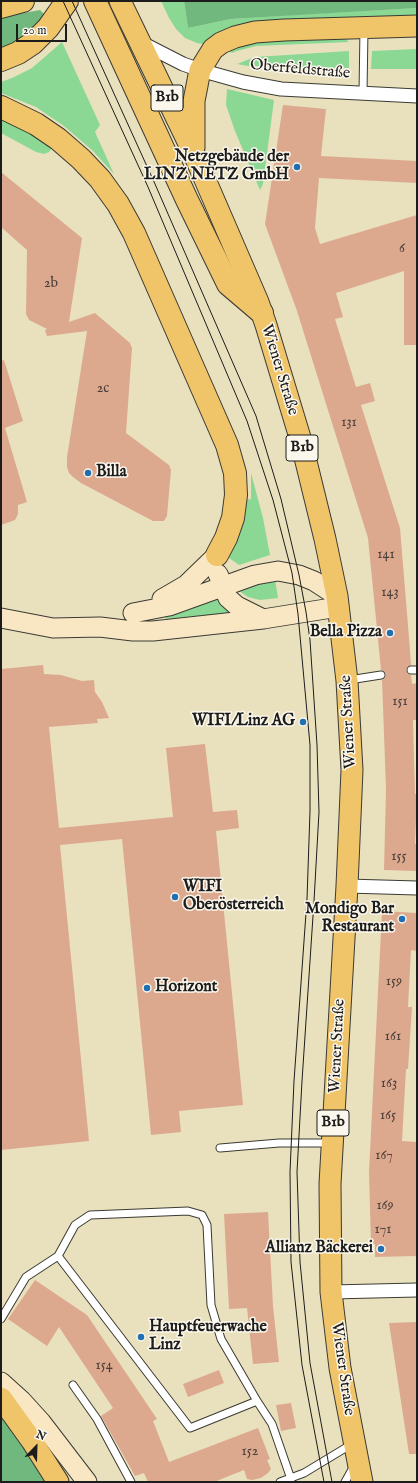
<!DOCTYPE html>
<meta charset="utf-8">
<style>
body{margin:0}
#map{position:relative;width:418px;height:1483px;overflow:hidden;background:#e9e1bd;font-family:"IM FELL English",serif}
canvas{display:block}
.frame{position:absolute;inset:0;border:2px solid #1c1c1c;pointer-events:none}
.north{position:absolute;left:16px;top:1427px;width:40px;height:40px;-webkit-text-stroke:3px #fbf7ec;paint-order:stroke;rotate:23deg;font-size:11px;font-weight:700;line-height:16px;text-align:center;color:#1c1c1c}
.north::after{content:'';display:block;margin:auto;width:14px;height:18px;background:#1c1c1c;clip-path:polygon(50% 0,100% 100%,50% 72%,0 100%)}
.scale{position:absolute;left:16px;top:24px;width:51px;height:18px;box-sizing:border-box;border:2px solid #1c1c1c;border-top:0;padding-left:5px;font-size:12px;line-height:14px;white-space:nowrap;color:#1c1c1c;-webkit-text-stroke:3px #fbf7ec;paint-order:stroke}
</style>
<div id="map">
<canvas width="418" height="1483"></canvas>
<div class="frame"></div>
<div class="north">N</div>
<div class="scale">20 m</div>
</div>
<script>
const ctx = document.querySelector('canvas').getContext('2d');
ctx.lineJoin = 'round';
function fill(path, color) { ctx.fillStyle = color; ctx.fill(path, 'evenodd'); }
const poly = rows => new Path2D(rows.map(r => 'M' + r).join(''));
function stroke(path, color, width, dash) { ctx.strokeStyle = color; ctx.lineWidth = width; ctx.lineCap = dash ? 'butt' : 'round'; ctx.setLineDash(dash || []); ctx.stroke(path); }
function write(font, color, halo, rows, align = 'center') {
  ctx.font = font + ' "IM FELL English",serif'; ctx.lineWidth = 3; ctx.setLineDash([]); ctx.textBaseline = 'middle'; ctx.strokeStyle = halo; ctx.fillStyle = color; for (const [text, x, y, turn = 0] of rows) {
    ctx.save(); ctx.translate(x, y); ctx.rotate((+turn || 0) * Math.PI / 180); ctx.textAlign = isNaN(turn) ? turn : align; if (halo) ctx.strokeText(text, 0, 0); ctx.fillText(text, 0, 0); ctx.restore();
  }
}
fill(poly([
 [161,1,184,1,188,28,231,19,308,14,417,8,417,16,259,23,234,26,219,35,208,45,197,43,185,38,176,29,169,18],
 [342,36,349,42,256,46,237,51,232,53,227,50,248,41],
 [62,42,100,125,95,132,114,174,93,151,64,126,36,107,1,93,1,82,12,78,32,68],
 [417,49,417,69,371,69,372,51],
 [349,51,349,68,248,66,237,64,255,57],
 [227,89,274,100,263,184,260,190,235,131,226,105],
 [1,116,53,147,49,152,44,154,36,152,1,133],
 [251,473,263,518,270,555,239,565,229,558,238,533,245,500,251,499],
 [275,579,278,598,260,600,248,597,239,591,247,585],
 [217,596,231,609,230,613,167,619,162,616]
]), '#8bd895');
fill(poly([
 [184,1,417,1,417,8,231,19,188,28],
 [40,10,45,15,31,30,11,46,1,50,1,17],
 [1,1416,15,1429,48,1482,1,1482]
]), '#70b87e');
fill(poly([
 [283,105,326,109,321,156,417,161,417,183,319,178,315,228,320,244,417,215,417,345,404,345,404,271,336,293,343,317,335,319,356,387,370,383,375,401,361,405,400,528,410,650,411,665,407,667,406,670,408,674,411,675,412,684,417,683,417,720,413,720,415,794,417,794,415,844,417,844,417,871,384,870,386,789,382,680,384,679,386,675,385,672,381,670,368,538,297,311,265,224],
 [1,172,82,238,69,322,95,313,130,343,132,348,126,433,169,465,171,470,167,516,164,521,153,521,81,483,73,477,69,473,67,467,67,457,87,331,47,336,45,330,47,329,29,320,26,314,27,250,1,227],
 [4,360,23,421,5,428,27,502,18,505,18,514,15,520,1,525,1,361],
 [43,665,44,674,61,675,82,681,94,680,95,692,102,702,109,718,97,719,98,723,49,727,59,828,173,817,166,748,205,744,213,812,237,810,239,828,216,831,243,1105,179,1111,181,1132,151,1135,122,839,60,845,89,1141,1,1150,1,669],
 [382,911,417,913,417,951,411,950,408,1007,412,1007,408,1069,406,1069,402,1141,417,1142,417,1256,375,1257,375,1244,371,1244,369,1172],
 [268,1212,273,1306,279,1362,253,1364,247,1308,229,1309,224,1214],
 [35,1280,87,1315,153,1413,157,1419,153,1421,169,1462,258,1428,270,1459,267,1460,271,1469,268,1473,261,1478,252,1480,247,1479,244,1470,214,1482,148,1482,144,1473,135,1476,101,1416,113,1408,59,1327,47,1346,8,1319],
 [417,1322,417,1454,409,1454,389,1323],
 [219,1370,224,1383,188,1397,183,1384],
 [291,1403,296,1428,281,1431,276,1405]
]), '#dca98f');
const service = poly([
 [363,93,364,29],
 [411,670,417,670],
 [349,680,381,675],
 [220,1148,279,1143,330,1143],
 [58,1256,190,1428,257,1401,272,1424,291,1479],
 [1,1319,26,1277,58,1256,75,1225,90,1215,188,1211,202,1215,207,1225,211,1305,221,1339,257,1401],
 [73,1385,97,1419,131,1482],
 [280,1482,304,1473,352,1444],
 [345,1482,354,1466]
]);
const minor = poly([
 [140,42,183,64,200,70,243,82,281,89,417,96],
 [347,886,417,888],
 [331,1292,417,1290]
]);
const secondary = poly([
 [218,574,228,598,237,606,263,619],
 [162,599,186,585,217,555],
 [133,613,169,606,255,575,278,571,299,575,314,581,337,596],
 [1,618,53,628,100,627,133,631,153,631,263,619,338,607],
 [1,1382,21,1400,41,1422,87,1482]
]);
const primary = poly([
 [120,1,194,154,258,302,266,325,301,441,325,539,337,596,347,681,352,770,347,886,330,1184,331,1292,340,1368,362,1482],
 [194,148,194,101,200,70,213,49,221,43,235,37,255,32,284,30,417,26],
 [1,1398,32,1441,58,1482]
]);
const motorway = poly([
 [95,1,187,200,228,284,262,313],
 [1,7,23,1],
 [1,60,18,53,33,43,48,28,67,1],
 [1,107,36,124,58,139,81,159,100,179,118,204,134,233,227,445,235,473,236,495,233,518,226,538,217,555]
]);
stroke(service, '#3b3a34', 9);
stroke(minor, '#3b3a34', 15);
stroke(secondary, '#3b3a34', 21);
stroke(primary, '#3b3a34', 23);
stroke(motorway, '#3b3a34', 24);
stroke(service, '#fff', 7);
stroke(minor, '#fff', 13);
stroke(secondary, '#f9e7c3', 19);
stroke(primary, '#f0c469', 21);
stroke(motorway, '#f0c469', 22);
stroke(poly([
 [63,1,148,187,247,421,273,500,292,573,298,614,310,745,310,811,307,899,294,1081,290,1172,291,1262,302,1365,324,1482],
 [72,1,155,184,256,416,281,499,299,575,306,612,310,640,317,745,319,812,314,901,302,1081,297,1172,300,1262,310,1363,332,1482]
]), '#1c1c1c', 1);
for (const [x, y, r, color] of [
 [297,167,4,"#1f6fb2"],
 [88,473,4,"#1f6fb2"],
 [390,633,4,"#1f6fb2"],
 [303,722,4,"#1f6fb2"],
 [175,897,4,"#1f6fb2"],
 [402,919,4,"#1f6fb2"],
 [147,988,4,"#1f6fb2"],
 [381,1249,4,"#1f6fb2"],
 [141,1337,4,"#1f6fb2"]
]) { const dot = new Path2D(); dot.arc(x, y, r, 0, 2 * Math.PI); ctx.fillStyle = color; ctx.fill(dot); stroke(dot, '#fbf7ec', 1.5); }
write('14px', '#4c3f39', null, [
 ["6",402,249],
 ["2b",51,284],
 ["2c",103,389],
 ["131",349,423],
 ["141",386,555],
 ["143",390,593],
 ["151",400,702],
 ["155",399,857],
 ["159",394,982],
 ["161",393,1037],
 ["163",389,1084],
 ["165",388,1116],
 ["167",384,1156],
 ["169",385,1206],
 ["171",383,1230],
 ["154",104,1366],
 ["152",250,1452]
]);
for (const [x, y, w] of [
 [167,98,32],
 [302,448,32],
 [333,1123,32]
]) { const box = new Path2D(); box.roundRect(x - w / 2, y - 13, w, 26, 3); ctx.fillStyle = '#fbf7ec'; ctx.fill(box); stroke(box, '#1c1c1c', 1); }
write('bold 15px', '#1c1c1c', null, [
 ["B1b",167,98],
 ["B1b",302,448],
 ["B1b",333,1123]
]);
write('16px', '#1c1c1c', '#fbf7ec', [
 ["Oberfeldstraße",300,70,5],
 ["Wiener Straße",279,370,73],
 ["Wiener Straße",349,722,-93],
 ["Wiener Straße",338,1046,-87],
 ["Wiener Straße",342,1369,82]
]);
write('bold 16px', '#1c1c1c', '#fbf7ec', [
 ["Netzgebäude der",289,158],
 ["LINZ NETZ GmbH",289,176],
 ["Billa",96,473,"left"],
 ["Bella Pizza",382,633],
 ["WIFI/Linz AG",295,722],
 ["WIFI",183,888,"left"],
 ["Oberösterreich",183,906,"left"],
 ["Mondigo Bar",394,910],
 ["Restaurant",394,928],
 ["Horizont",155,988,"left"],
 ["Allianz Bäckerei",373,1249],
 ["Hauptfeuerwache",149,1328,"left"],
 ["Linz",149,1346,"left"]
], 'right');
</script>
